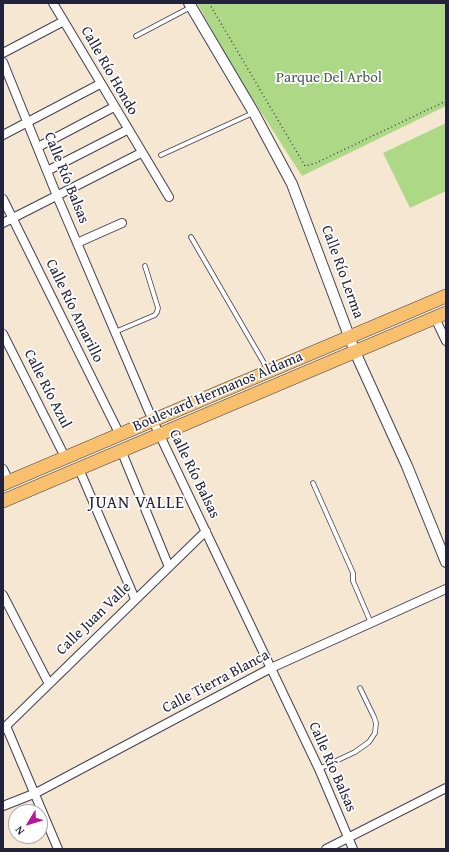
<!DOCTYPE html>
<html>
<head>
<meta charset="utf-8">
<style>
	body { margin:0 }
	#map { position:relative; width:449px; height:852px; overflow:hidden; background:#f6e7d2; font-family:"Gentium Book Plus",serif }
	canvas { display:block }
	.frame { position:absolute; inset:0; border:4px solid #22223b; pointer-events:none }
	.north { position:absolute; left:8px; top:804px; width:40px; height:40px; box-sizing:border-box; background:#fff; border:1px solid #a7a7b1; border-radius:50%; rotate:232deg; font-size:11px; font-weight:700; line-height:16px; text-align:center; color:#22223b }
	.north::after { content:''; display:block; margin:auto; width:14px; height:18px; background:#b5179e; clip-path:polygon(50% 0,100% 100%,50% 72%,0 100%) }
</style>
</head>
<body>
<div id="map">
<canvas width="449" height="852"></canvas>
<div class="frame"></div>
<div class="north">N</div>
</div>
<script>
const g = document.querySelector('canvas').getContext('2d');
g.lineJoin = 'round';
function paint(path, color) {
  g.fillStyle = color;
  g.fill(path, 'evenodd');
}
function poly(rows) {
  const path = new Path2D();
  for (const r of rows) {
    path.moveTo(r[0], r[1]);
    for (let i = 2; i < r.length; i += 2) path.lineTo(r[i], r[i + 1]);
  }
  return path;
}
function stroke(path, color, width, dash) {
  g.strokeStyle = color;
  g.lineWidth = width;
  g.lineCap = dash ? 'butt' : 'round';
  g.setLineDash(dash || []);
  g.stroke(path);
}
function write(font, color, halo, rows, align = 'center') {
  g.font = font + ' "Gentium Book Plus",serif';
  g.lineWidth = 3.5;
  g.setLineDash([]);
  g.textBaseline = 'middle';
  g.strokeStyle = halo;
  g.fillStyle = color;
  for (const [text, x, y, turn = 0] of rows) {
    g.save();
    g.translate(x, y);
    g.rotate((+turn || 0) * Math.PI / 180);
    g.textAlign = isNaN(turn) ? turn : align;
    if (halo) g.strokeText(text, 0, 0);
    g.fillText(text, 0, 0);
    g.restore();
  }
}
paint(poly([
	[197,3,446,3,446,106,302,176,236,73],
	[446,123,446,191,410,208,383,153]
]), '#add986');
const service = poly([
	[136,36,191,7],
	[161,155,253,113],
	[191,237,268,370],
	[115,332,155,315,157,312,158,308,145,266],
	[313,483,353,573,353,581,371,623],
	[319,769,355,752,369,742,375,733,376,723,374,717,360,688]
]);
const minor = poly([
	[53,3,169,197],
	[3,53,64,21],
	[3,62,57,196,153,421,319,769,353,849],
	[3,135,100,84],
	[38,147,114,107],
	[47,171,127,130],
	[3,199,120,435],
	[3,223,141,153],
	[77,243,122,223],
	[435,318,446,341],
	[3,334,65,457],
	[121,450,169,567],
	[3,469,9,481],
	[79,469,135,599],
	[3,595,49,684],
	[6,726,58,849],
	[3,729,206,531],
	[3,806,36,793,271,668,446,589],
	[326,849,446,788]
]);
const tertiary = poly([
	[189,3,254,113,292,184,355,352,407,466,446,562]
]);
const primary = poly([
	[3,484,446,296],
	[3,501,446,313]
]);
stroke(service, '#424052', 5.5);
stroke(minor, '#424052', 10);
stroke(tertiary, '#424052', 12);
stroke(primary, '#424052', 14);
stroke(poly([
	[209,3,305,166,316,163,446,101]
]), '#424052', 1.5, [1, 3]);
stroke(service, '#fff', 4);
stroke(minor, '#fff', 8);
stroke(tertiary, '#fff', 10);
stroke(primary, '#f8bf6c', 13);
write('15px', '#22223b', '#fff', [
	["Calle Río Hondo",109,71,60],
	["Calle Río Balsas",66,178,68],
	["Calle Río Lerma",342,272,70],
	["Calle Río Amarillo",74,311,64],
	["Calle Río Azul",47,389,63],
	["Boulevard Hermanos Aldama",218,392,-23],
	["Calle Río Balsas",194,474,64],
	["Calle Juan Valle",94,619,-44],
	["Calle Tierra Blanca",216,682,-28],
	["Calle Río Balsas",332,767,66]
]);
write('15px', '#4c5952', '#fff', [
	["Parque Del Arbol",329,78]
]);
g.letterSpacing = '1px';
write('17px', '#22223b', '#fff', [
	["JUAN VALLE",137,504]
]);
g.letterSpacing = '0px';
</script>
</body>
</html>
